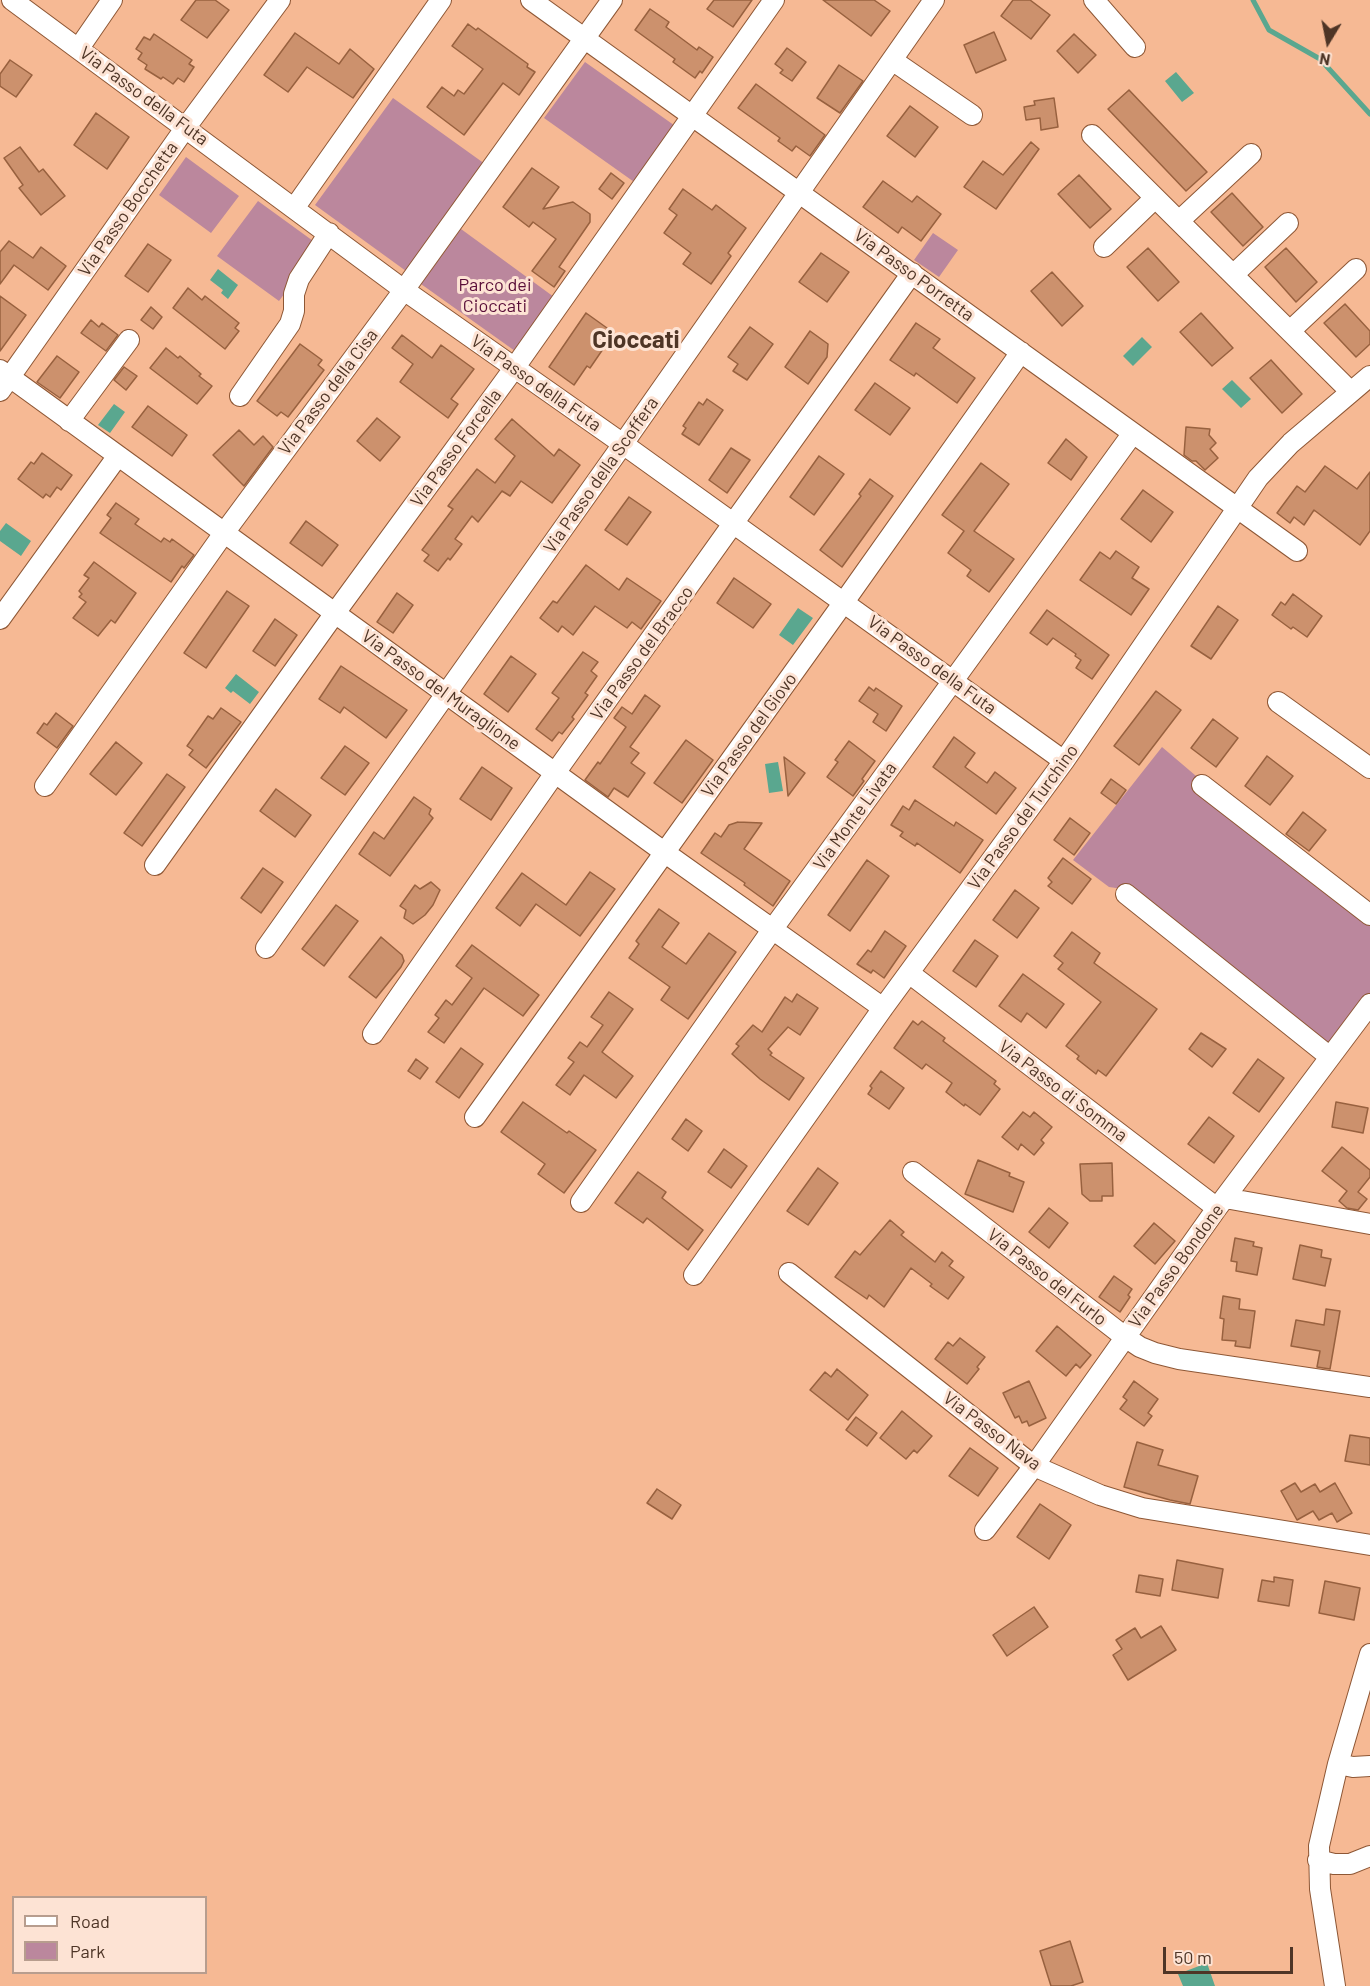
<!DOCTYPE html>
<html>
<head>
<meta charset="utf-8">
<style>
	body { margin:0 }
	#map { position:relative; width:1370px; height:1986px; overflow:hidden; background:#f6b994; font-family:Barlow,sans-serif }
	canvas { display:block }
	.legend { position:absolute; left:12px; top:1896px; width:195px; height:78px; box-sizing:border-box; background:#fde3d4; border:2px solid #b79d8e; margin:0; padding:8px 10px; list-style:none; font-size:18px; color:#4e3526 }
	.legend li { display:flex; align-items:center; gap:12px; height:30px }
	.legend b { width:30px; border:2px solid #b79d8e }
	.north { position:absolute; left:1298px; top:12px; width:60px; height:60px; -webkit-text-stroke:4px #fde3d4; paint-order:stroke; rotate:190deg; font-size:16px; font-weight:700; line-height:24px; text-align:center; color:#4e3526 }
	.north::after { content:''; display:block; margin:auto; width:21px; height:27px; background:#4e3526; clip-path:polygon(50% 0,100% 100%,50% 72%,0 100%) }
	.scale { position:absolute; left:1163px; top:1947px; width:130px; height:27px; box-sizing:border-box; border:3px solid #4e3526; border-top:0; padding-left:8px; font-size:18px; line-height:21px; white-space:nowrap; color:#4e3526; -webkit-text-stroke:4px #fde3d4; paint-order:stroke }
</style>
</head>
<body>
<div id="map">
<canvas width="1370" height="1986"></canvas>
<ul class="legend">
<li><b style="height:8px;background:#fff"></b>Road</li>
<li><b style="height:16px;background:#bb879d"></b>Park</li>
</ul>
<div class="north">N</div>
<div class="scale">50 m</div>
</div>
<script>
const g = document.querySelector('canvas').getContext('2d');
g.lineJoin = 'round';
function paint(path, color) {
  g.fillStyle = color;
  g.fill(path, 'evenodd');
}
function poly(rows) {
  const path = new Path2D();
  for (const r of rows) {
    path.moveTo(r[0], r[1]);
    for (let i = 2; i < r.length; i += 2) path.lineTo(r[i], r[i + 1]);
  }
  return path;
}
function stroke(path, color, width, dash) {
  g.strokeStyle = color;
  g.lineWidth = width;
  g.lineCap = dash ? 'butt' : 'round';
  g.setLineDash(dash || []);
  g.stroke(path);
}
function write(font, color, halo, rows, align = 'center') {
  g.font = font + ' Barlow,sans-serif';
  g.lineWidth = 6;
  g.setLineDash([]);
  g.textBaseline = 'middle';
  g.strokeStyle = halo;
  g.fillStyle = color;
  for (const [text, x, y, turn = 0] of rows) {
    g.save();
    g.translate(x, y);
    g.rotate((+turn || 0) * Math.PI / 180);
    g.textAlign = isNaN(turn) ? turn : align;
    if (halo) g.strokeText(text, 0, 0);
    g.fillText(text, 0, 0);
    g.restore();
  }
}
paint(poly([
	[585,62,678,128,637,184,544,118],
	[393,98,485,164,406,271,315,205],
	[186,157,239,196,211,233,159,195],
	[258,201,320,246,279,301,217,256],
	[461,229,554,297,515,351,421,284],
	[933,233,958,250,939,277,914,260],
	[1162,747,1370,924,1370,998,1334,1048,1123,889,1109,887,1073,860]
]), '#bb879d');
paint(poly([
	[1176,72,1194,93,1182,102,1165,81],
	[218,269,238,285,228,299,221,293,223,290,210,280],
	[1142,337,1152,347,1133,366,1123,356],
	[1232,380,1251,399,1241,408,1222,389],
	[114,404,125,412,110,433,98,425],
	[6,523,31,541,21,556,0,541,0,531],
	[798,608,813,618,793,645,779,635],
	[236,674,259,692,250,704,233,691,231,693,225,688],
	[778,762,783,791,769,793,765,764],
	[1207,1963,1215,1986,1183,1986,1178,1974]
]), '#5aa78f');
stroke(poly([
	[1253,0,1269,30,1320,59,1370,114]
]), '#5aa78f', 5);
const building = poly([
	[196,0,215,0,229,10,207,38,181,20,196,0],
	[714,0,752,0,733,27,707,9,714,0],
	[823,0,874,0,890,11,871,36,823,0],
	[1013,0,1030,0,1050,15,1031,39,1001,16,1013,0],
	[650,9,669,22,666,27,697,50,699,47,713,57,702,73,700,71,695,78,673,62,675,59,635,30,650,9],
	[468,24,476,30,478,28,528,64,527,67,535,72,519,95,503,83,464,135,427,107,442,87,454,96,458,90,464,94,483,69,452,46,468,24],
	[994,32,1006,60,976,73,964,45,994,32],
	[295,33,339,64,350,49,374,69,353,98,307,67,288,92,264,75,295,33],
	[154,34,192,60,189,64,194,67,184,82,178,78,173,84,163,77,161,79,145,69,147,65,138,59,142,53,136,49,144,37,150,40,154,34],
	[1074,34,1096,55,1078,73,1057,51,1074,34],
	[787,48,806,62,792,81,780,73,783,70,775,64,787,48],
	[10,60,32,75,16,97,0,86,0,74,10,60],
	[839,65,863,81,840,113,817,98,839,65],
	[756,84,825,135,810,156,796,146,792,151,778,141,780,138,738,108,756,84],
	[1129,90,1207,172,1186,191,1108,109,1129,90],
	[1054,98,1058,127,1041,130,1040,118,1026,120,1024,107,1035,105,1034,101,1054,98],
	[910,106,938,127,915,157,887,136,910,106],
	[96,113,129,137,107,169,74,145,96,113],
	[1031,142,1039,149,996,209,964,187,983,161,1003,175,1031,142],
	[20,147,39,172,43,169,65,196,41,215,19,188,23,185,4,158,20,147],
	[532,168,559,187,543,209,573,202,590,214,590,222,559,267,565,271,554,287,532,271,556,239,533,222,529,227,503,207,532,168],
	[611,173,624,183,612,199,599,189,611,173],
	[1079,175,1111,209,1090,228,1058,194,1079,175],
	[883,181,912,202,917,196,941,214,921,241,902,227,898,233,863,207,883,181],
	[683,189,712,210,716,205,746,228,728,253,731,256,711,284,683,264,691,253,664,233,677,215,669,209,683,189],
	[1232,193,1263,227,1243,246,1211,212,1232,193],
	[9,241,33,258,41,247,66,266,48,290,14,265,0,284,0,252,9,241],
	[148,244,171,260,148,292,125,276,148,244],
	[1148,248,1179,282,1158,301,1127,267,1148,248],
	[1286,248,1317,282,1296,302,1265,267,1286,248],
	[821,253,849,272,827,302,799,282,821,253],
	[1052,272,1083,306,1062,326,1031,291,1052,272],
	[188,288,202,300,205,296,239,323,235,328,239,331,225,349,173,308,188,288],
	[0,296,26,315,0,351,0,296],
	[1345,304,1370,331,1370,344,1356,357,1324,323,1345,304],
	[151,307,162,317,153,329,141,320,151,307],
	[586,313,614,333,590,368,587,366,574,385,549,367,586,313],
	[1201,313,1233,348,1212,366,1180,332,1201,313],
	[91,320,99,327,102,323,118,335,106,351,81,333,91,320],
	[916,323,940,339,933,348,975,378,957,403,916,373,914,376,890,360,916,323],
	[750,327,773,344,747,380,733,371,738,364,728,357,750,327],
	[810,331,828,344,827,357,808,384,785,367,810,331],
	[402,335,432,358,441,345,474,369,451,399,458,404,448,418,400,382,413,364,392,348,402,335],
	[300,344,322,360,318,365,324,370,288,417,281,412,277,416,257,401,300,344],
	[166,348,178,358,180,356,201,374,199,376,212,386,197,404,150,368,166,348],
	[57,356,79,372,60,398,37,382,57,356],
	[1271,360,1302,394,1282,413,1250,378,1271,360],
	[124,367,137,376,126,390,114,380,124,367],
	[875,383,910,408,890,435,855,410,875,383],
	[707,399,723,410,699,445,682,434,686,428,683,426,699,402,703,405,707,399],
	[148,406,187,435,172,456,132,427,148,406],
	[377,418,400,437,380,461,357,441,377,418],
	[512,419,554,456,559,449,580,465,552,503,521,481,510,496,502,491,478,522,472,516,455,539,462,544,450,560,448,558,438,571,424,561,429,555,422,550,453,509,448,506,477,469,495,483,515,456,495,439,512,419],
	[1186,427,1210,429,1209,435,1216,443,1210,449,1218,458,1205,470,1196,461,1192,461,1184,455,1186,427],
	[239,430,254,445,263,436,273,447,244,486,213,455,239,430],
	[1066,439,1087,457,1071,480,1048,463,1066,439],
	[731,448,750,460,727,493,709,480,731,448],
	[42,453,72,475,61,490,57,487,50,497,46,494,43,498,18,479,31,462,34,464,42,453],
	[819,456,844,474,814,515,790,497,819,456],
	[981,463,1009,484,974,531,1014,559,989,592,967,576,971,570,948,553,964,531,942,515,981,463],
	[1325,466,1357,489,1370,472,1370,531,1360,545,1314,510,1304,525,1294,517,1290,523,1277,513,1297,486,1305,492,1325,466],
	[870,479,893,496,842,567,820,550,861,496,859,494,870,479],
	[1143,490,1173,512,1151,542,1121,519,1143,490],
	[629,497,651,512,627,545,605,530,629,497],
	[116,503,139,519,135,524,161,542,164,538,170,542,172,539,194,555,184,568,182,566,171,582,100,533,111,518,107,515,116,503],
	[306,521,338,545,322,566,290,543,306,521],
	[1116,551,1139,567,1132,578,1149,589,1131,615,1080,580,1100,552,1110,559,1116,551],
	[94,562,136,593,115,623,111,620,98,636,73,618,86,602,79,597,82,594,79,591,89,578,84,575,94,562],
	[586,565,619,590,627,578,661,601,641,629,632,622,627,628,595,606,573,635,562,626,558,632,540,618,553,601,557,603,586,565],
	[734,578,771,604,753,628,717,603,734,578],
	[227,591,249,606,206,668,184,653,227,591],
	[397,593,413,605,393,633,377,622,397,593],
	[1293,594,1322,616,1307,637,1293,627,1291,629,1272,615,1281,602,1285,605,1293,594],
	[1218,606,1238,620,1211,659,1191,646,1218,606],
	[1047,610,1109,655,1092,679,1076,668,1081,660,1075,656,1076,654,1053,638,1047,645,1030,633,1047,610],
	[275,619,297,635,275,666,253,651,275,619],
	[583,652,598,662,591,671,597,676,585,693,588,695,572,717,574,719,562,734,559,732,552,741,536,729,559,698,552,693,583,652],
	[511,656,536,674,508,712,484,694,511,656],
	[341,666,407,710,386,738,344,707,340,713,319,699,341,666],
	[869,687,874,691,876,688,902,706,886,731,873,722,878,714,859,701,869,687],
	[1156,691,1181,710,1139,765,1114,746,1156,691],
	[645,695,660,706,630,747,639,753,631,763,645,773,628,797,614,788,608,797,585,780,598,762,600,764,626,727,614,718,622,707,632,714,645,695],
	[221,708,241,722,206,768,189,755,193,750,187,746,208,716,213,719,221,708],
	[56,713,73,726,57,748,37,733,44,723,47,725,56,713],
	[1213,719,1238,738,1216,767,1191,748,1213,719],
	[954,737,975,753,965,767,987,783,995,772,1016,788,996,814,933,767,954,737],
	[686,740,713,760,682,803,654,783,686,740],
	[849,741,875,761,862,779,864,781,853,796,827,777,838,762,835,760,849,741],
	[116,742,142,763,116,795,90,774,116,742],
	[345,746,369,763,345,795,321,778,345,746],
	[1267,756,1293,776,1270,805,1245,786,1267,756],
	[784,757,805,773,788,796,784,757],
	[482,767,512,788,491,820,460,799,482,767],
	[167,774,185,787,142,846,124,833,167,774],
	[1111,779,1126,790,1116,804,1101,793,1111,779],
	[276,789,311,815,295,837,260,811,276,789],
	[414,797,431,809,429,814,433,818,390,876,359,854,374,832,384,839,414,797],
	[915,800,954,826,956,822,983,840,960,873,917,843,915,846,900,836,903,832,891,825,903,806,909,810,915,800],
	[1303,812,1326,830,1309,851,1286,834,1303,812],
	[1070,818,1090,833,1074,855,1054,840,1070,818],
	[738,822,762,823,744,849,790,881,773,906,744,885,745,883,701,853,715,833,721,837,729,825,738,822],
	[1063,858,1091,879,1072,904,1048,886,1052,882,1048,878,1063,858],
	[867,860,889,876,850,931,828,915,867,860],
	[263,868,283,882,261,913,241,898,263,868],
	[590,872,615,889,580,936,536,904,520,926,496,908,522,873,566,905,590,872],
	[431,882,440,890,433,905,425,915,413,924,404,918,406,910,400,906,415,885,420,889,431,882],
	[1015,890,1039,908,1017,938,993,920,1015,890],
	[336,905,358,921,324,966,302,949,336,905],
	[659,909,679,923,662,947,686,964,709,933,736,952,688,1019,661,1000,670,987,629,958,639,944,636,941,659,909],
	[885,931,906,946,884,978,873,970,871,973,857,964,868,950,871,952,885,931],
	[1072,932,1100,953,1094,963,1157,1009,1106,1076,1098,1070,1096,1074,1077,1059,1079,1056,1066,1046,1101,1002,1058,969,1063,963,1054,956,1072,932],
	[381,937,402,955,404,961,401,967,376,998,349,977,381,937],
	[975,940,998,956,976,987,953,971,975,940],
	[472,945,539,995,523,1016,484,988,444,1043,428,1032,439,1018,435,1015,446,1000,452,1005,472,978,456,966,472,945],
	[1023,974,1064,1004,1046,1028,1027,1013,1021,1022,999,1006,1023,974],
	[609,992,633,1009,602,1052,633,1076,616,1098,584,1075,570,1095,556,1085,574,1062,568,1058,580,1042,587,1047,603,1025,591,1017,609,992],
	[797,994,818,1008,800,1035,788,1027,768,1049,772,1053,770,1055,804,1078,789,1100,760,1079,732,1054,739,1046,736,1044,753,1025,762,1032,785,997,792,1002,797,994],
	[913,1021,918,1025,922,1021,945,1038,943,1041,996,1081,994,1084,1000,1089,980,1115,965,1104,964,1106,946,1092,952,1083,926,1064,922,1069,894,1048,913,1021],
	[1201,1033,1226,1049,1212,1067,1189,1049,1201,1033],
	[461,1048,483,1064,459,1098,436,1082,461,1048],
	[416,1059,428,1068,420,1079,408,1071,416,1059],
	[1258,1059,1284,1078,1259,1112,1233,1093,1258,1059],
	[881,1071,904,1088,889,1109,868,1094,872,1088,870,1086,881,1071],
	[523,1102,567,1133,569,1131,596,1150,564,1193,538,1174,545,1164,501,1132,523,1102],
	[1336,1102,1368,1108,1363,1133,1332,1127,1336,1102],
	[1023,1112,1030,1117,1034,1112,1052,1127,1041,1140,1044,1143,1034,1155,1021,1144,1018,1150,1002,1137,1023,1112],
	[1209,1117,1234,1136,1214,1163,1188,1144,1209,1117],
	[686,1119,702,1131,688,1151,672,1139,686,1119],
	[1342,1147,1370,1170,1370,1177,1358,1192,1367,1199,1358,1210,1347,1208,1339,1201,1347,1191,1322,1171,1342,1147],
	[724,1149,747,1166,731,1188,708,1172,724,1149],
	[978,1160,1010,1173,1009,1176,1024,1182,1013,1212,965,1194,978,1160],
	[1112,1163,1113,1196,1102,1196,1102,1201,1090,1201,1082,1194,1080,1164,1112,1163],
	[818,1168,838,1183,808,1225,787,1211,818,1168],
	[638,1172,666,1192,662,1198,703,1230,688,1250,647,1218,643,1223,615,1203,638,1172],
	[1049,1208,1068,1223,1049,1248,1029,1232,1049,1208],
	[890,1220,904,1232,901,1235,935,1262,942,1252,953,1261,949,1266,964,1277,948,1299,930,1286,932,1284,911,1268,884,1307,869,1295,867,1299,835,1277,855,1251,860,1255,890,1220],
	[1154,1223,1175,1241,1155,1264,1134,1246,1154,1223],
	[1235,1238,1254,1242,1253,1246,1262,1248,1257,1275,1236,1271,1237,1262,1231,1261,1235,1238],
	[1300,1245,1322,1250,1321,1257,1331,1259,1325,1286,1293,1279,1300,1245],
	[1114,1276,1132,1289,1128,1295,1130,1297,1120,1312,1099,1297,1114,1276],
	[1223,1296,1240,1299,1239,1309,1255,1311,1250,1348,1235,1346,1236,1341,1222,1340,1224,1319,1220,1318,1223,1296],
	[1326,1309,1340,1311,1330,1369,1317,1367,1320,1351,1291,1346,1296,1320,1324,1325,1326,1309],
	[1057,1326,1091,1355,1080,1368,1076,1364,1066,1376,1036,1351,1057,1326],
	[960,1338,985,1357,977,1367,979,1369,967,1384,935,1359,948,1342,953,1346,960,1338],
	[837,1369,868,1395,848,1420,810,1390,825,1372,831,1377,837,1369],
	[1029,1381,1046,1418,1029,1426,1027,1421,1022,1423,1019,1416,1015,1418,1003,1393,1029,1381],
	[1134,1381,1158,1399,1148,1413,1152,1416,1144,1426,1120,1409,1127,1400,1123,1397,1134,1381],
	[902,1411,932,1436,917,1453,914,1450,906,1459,880,1438,902,1411],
	[856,1417,877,1433,867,1446,846,1430,856,1417],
	[1350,1435,1370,1438,1370,1465,1345,1461,1350,1435],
	[1137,1442,1163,1450,1158,1465,1198,1476,1190,1504,1170,1500,1124,1487,1137,1442],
	[970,1448,998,1468,978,1496,949,1476,970,1448],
	[1295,1483,1301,1492,1315,1484,1320,1492,1335,1483,1352,1513,1337,1522,1332,1513,1319,1520,1313,1511,1297,1520,1281,1491,1295,1483],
	[657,1489,681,1505,672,1519,647,1503,657,1489],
	[1040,1504,1071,1525,1049,1559,1017,1537,1040,1504],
	[1177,1560,1223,1569,1218,1598,1172,1590,1177,1560],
	[1139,1575,1163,1579,1160,1596,1136,1592,1139,1575],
	[1274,1577,1293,1580,1289,1606,1258,1601,1262,1580,1274,1582,1274,1577],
	[1325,1581,1360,1588,1354,1620,1319,1613,1325,1581],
	[1034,1607,1048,1627,1007,1656,993,1635,1034,1607],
	[1161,1626,1176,1650,1128,1680,1113,1655,1122,1649,1116,1640,1135,1628,1141,1638,1161,1626],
	[1070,1941,1083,1982,1071,1986,1051,1986,1040,1951,1070,1941]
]);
paint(building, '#cc916d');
stroke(building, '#98613f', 1.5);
const street = poly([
	[12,0,404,290,623,444,1064,761],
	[531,0,1297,551],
	[1094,0,1135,47],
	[79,48,112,0],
	[892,60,972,115],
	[1092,135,1351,392],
	[295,207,441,0],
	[1179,221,1251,154],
	[1104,247,1155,198],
	[1233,275,1288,223],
	[1290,331,1356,269],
	[0,370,664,852,883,1008],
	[0,391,186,127,280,0],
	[240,396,290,324,294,311,294,294,299,279,329,233],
	[69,421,129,340],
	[0,619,117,457],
	[1278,702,1370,768],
	[1202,785,1370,915],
	[45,786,224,533,404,290,612,0],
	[155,865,335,613,515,367,774,0],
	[1126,894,1330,1057],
	[266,948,623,444,934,0],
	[909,973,1217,1208],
	[373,1034,555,773,912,273],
	[475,1117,844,602,1021,352],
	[913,1172,1125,1337,1140,1347,1155,1353,1179,1359,1370,1387],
	[1225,1198,1370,1224],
	[581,1202,772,930,1133,433],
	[789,1273,1034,1466,1100,1495,1142,1508,1370,1545],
	[694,1275,883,1008,1064,761,1258,478,1291,443,1370,376],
	[985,1530,1034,1466,1217,1208,1370,1004],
	[1338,1764,1353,1767,1370,1766],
	[1318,1860,1334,1864,1350,1864,1370,1856],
	[1335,1986,1320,1889,1319,1846,1338,1764,1370,1654]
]);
stroke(street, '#8e5735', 22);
stroke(street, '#fff', 20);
write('18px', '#4e3526', '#fde3d4', [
	["Via Passo della Futa",144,96,36],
	["Via Passo Bocchetta",128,209,-55],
	["Via Passo Porretta",914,275,36],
	["Via Passo della Futa",536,383,35],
	["Via Passo della Cisa",328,392,-53],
	["Via Passo Forcella",456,448,-54],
	["Via Passo della Scoffera",601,475,-55],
	["Via Passo del Bracco",642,653,-54],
	["Via Passo della Futa",932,665,36],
	["Via Passo del Muraglione",441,690,36],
	["Via Passo del Giovo",749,735,-54],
	["Via Monte Livata",855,816,-54],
	["Via Passo del Turchino",1023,817,-54],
	["Via Passo di Somma",1063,1091,37],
	["Via Passo Bondone",1176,1266,-54],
	["Via Passo del Furlo",1047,1277,38],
	["Via Passo Nava",992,1431,37]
]);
write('18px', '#590d38', '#fde3d4', [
	["Parco dei",495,285],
	["Cioccati",495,306]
]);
write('bold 24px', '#4e3526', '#fde3d4', [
	["Cioccati",636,340]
]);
</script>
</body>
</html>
